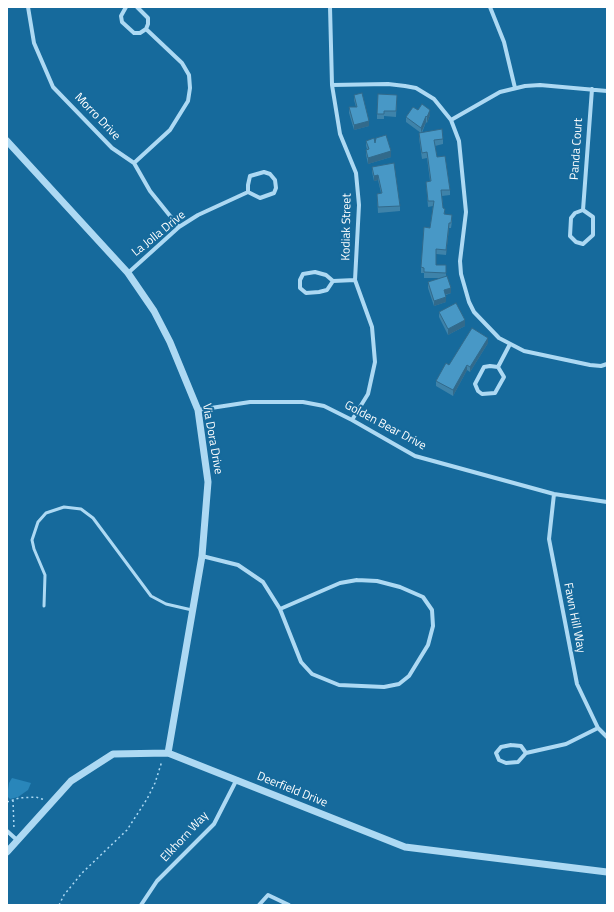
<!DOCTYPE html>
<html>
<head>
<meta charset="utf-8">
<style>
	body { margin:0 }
	#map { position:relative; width:614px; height:912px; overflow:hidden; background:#166a9c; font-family:"Titillium Web",sans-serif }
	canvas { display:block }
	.frame { position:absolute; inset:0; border:8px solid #fff; pointer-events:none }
</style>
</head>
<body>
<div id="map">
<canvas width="614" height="912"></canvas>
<div class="frame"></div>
</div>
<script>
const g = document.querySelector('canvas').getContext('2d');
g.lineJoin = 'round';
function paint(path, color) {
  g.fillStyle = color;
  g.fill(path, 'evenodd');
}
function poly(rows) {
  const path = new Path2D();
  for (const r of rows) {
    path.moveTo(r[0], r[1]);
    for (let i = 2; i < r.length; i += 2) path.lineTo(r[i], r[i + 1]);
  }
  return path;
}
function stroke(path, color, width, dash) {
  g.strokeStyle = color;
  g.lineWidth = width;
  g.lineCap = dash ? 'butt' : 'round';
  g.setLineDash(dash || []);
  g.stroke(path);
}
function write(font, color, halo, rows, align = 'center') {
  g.font = font + ' "Titillium Web",sans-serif';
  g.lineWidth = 4;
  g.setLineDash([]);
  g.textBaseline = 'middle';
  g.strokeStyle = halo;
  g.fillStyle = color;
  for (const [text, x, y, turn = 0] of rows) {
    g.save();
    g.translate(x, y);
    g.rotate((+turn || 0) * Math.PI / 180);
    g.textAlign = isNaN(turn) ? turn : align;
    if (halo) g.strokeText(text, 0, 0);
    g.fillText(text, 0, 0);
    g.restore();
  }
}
paint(poly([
	[12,778,31,783,28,790,18,797,10,799,7,796,9,783]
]), '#2986ba');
stroke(poly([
	[7,779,7,778],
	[13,800,14,830],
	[7,802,19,798,36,797,45,800],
	[59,905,64,895,82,873,127,830,147,799,155,783,162,761]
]), '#add9f3', 1.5, [2, 3]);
stroke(poly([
	[44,606,45,575,34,549,32,540,38,522,46,513,64,507,81,509,93,518,151,596,166,604,192,610]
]), '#add9f3', 3);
stroke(poly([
	[28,7,34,43,53,87,112,148,134,163,150,191,179,227],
	[126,7,121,16,122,22,134,33,140,33,146,29,148,24,148,18,137,7],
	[330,7,332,85,340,134,356,173,359,205,355,280,372,327,375,362,368,394,352,420],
	[490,7,504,42,515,88],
	[332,85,388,84,405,86,416,88,434,99,451,120,459,141,466,212,460,261,461,274,469,302,474,312,499,338,524,351,590,365,601,366,607,364],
	[451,120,500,92,525,86,540,85,607,91],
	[134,163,170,130,188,101,190,88,189,75,182,63,146,29],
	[264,172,270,174,275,180,276,188,274,193,260,198,248,192,248,185,250,176,264,172],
	[583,210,592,89],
	[583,210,593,217,593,235,583,244,576,242,570,236,571,218,575,213,583,210],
	[315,272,326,275,333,281,327,290,319,292,306,293,300,288,300,280,303,274,315,272],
	[128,273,179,227,198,215,248,192],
	[333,281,355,280],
	[490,366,498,367,504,377,495,393,482,394,478,391,475,384,484,367,490,366],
	[498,367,510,344],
	[198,410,250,402,303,402,324,406,352,420,415,456,554,494,607,502],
	[554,494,549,539,577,684,598,728,607,737],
	[202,556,238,565,263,582,280,609],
	[357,580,377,581,400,587,423,597,432,610,433,626,428,645,409,676,399,684,384,687,339,685,312,674,301,662,280,609,340,583,357,580],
	[511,745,521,746,526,753,518,762,506,763,499,760,496,753,501,747,511,745],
	[526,753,566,744,598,728],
	[7,831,17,840],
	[141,905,157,881,214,824,237,779],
	[259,905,268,895,289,905]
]), '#add9f3', 4);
stroke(poly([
	[7,141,128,273,154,311,170,342,198,410,208,482,202,556,168,753],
	[7,852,71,781,113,754,168,753,405,847,607,872]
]), '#add9f3', 7);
paint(poly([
	[354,95,369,126,354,130,349,113,349,107,356,107,354,100],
	[397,95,396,117,384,116,384,119,377,119,377,114],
	[418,110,430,115,427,123,426,122,422,133,443,139,443,144,435,146,437,157,450,190,450,195,442,196,443,208,445,214,452,221,451,228,449,228,446,255,436,254,436,265,446,265,446,276,451,293,446,295,446,302,434,306,428,288,428,282,441,278,424,278,424,273,421,273,421,267,430,228,433,206,428,207,426,182,430,181,427,158,422,159,419,138,419,133,421,133,406,122,406,117],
	[366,141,375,143,391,157,368,164,366,155,366,150,367,149,366,146],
	[372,167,400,206,400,211,378,213,377,194,381,193,378,180,374,181,372,172],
	[439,312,465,326,448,335,439,317],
	[488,343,470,372,467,370,453,396,436,386,436,381,449,365]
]), '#3e83aa');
paint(poly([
	[430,110,430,115,427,123,427,117],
	[426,116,426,122,421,133,421,128],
	[369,121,369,126,354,130,354,125],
	[391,151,391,157,368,164,368,158],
	[378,175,378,180,374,181,374,176],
	[449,223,449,228,446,255,446,250],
	[451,288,451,293,444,295,444,290],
	[446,297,446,302,434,306,434,301],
	[465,320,465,326,448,335,448,329],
	[488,338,488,343,470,372,470,367],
	[467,365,467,370,453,396,453,390]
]), '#326a8b');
const building = poly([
	[362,93,369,121,354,125,349,107,357,107,354,95,362,93],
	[378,94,397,95,396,111,384,111,384,114,377,114,378,94],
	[422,104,430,110,427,117,426,116,421,128,406,117,413,107,418,110,422,104],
	[442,129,443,139,434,140,437,157,445,156,450,190,441,190,443,208,445,209,444,214,452,215,451,223,449,223,446,250,436,249,436,265,446,265,446,273,424,272,424,268,421,267,424,227,430,228,434,201,428,201,426,182,431,181,427,152,422,153,419,133,442,129],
	[386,135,391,151,368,158,366,150,369,149,366,141,374,138,375,143,376,138,386,135],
	[394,163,400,206,378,207,377,194,382,193,378,175,374,176,372,167,394,163],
	[447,276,451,288,444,290,446,297,434,301,428,282,447,276],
	[456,303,465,320,448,329,439,312,456,303],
	[472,328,488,338,470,367,467,365,453,390,436,381,446,363,449,365,472,328]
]);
paint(building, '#4898c6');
stroke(building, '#326a8b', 1);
write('12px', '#fff', '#166a9c', [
	["Morro Drive",97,117,46],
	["Panda Court",577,149,-86],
	["Kodiak Street",347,227,-89],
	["La Jolla Drive",159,234,-39],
	["Golden Bear Drive",385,426,28],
	["Via Dora Drive",212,439,80],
	["Fawn Hill Way",574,618,79],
	["Deerfield Drive",292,790,22],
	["Elkhorn Way",185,837,-47]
]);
</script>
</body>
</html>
